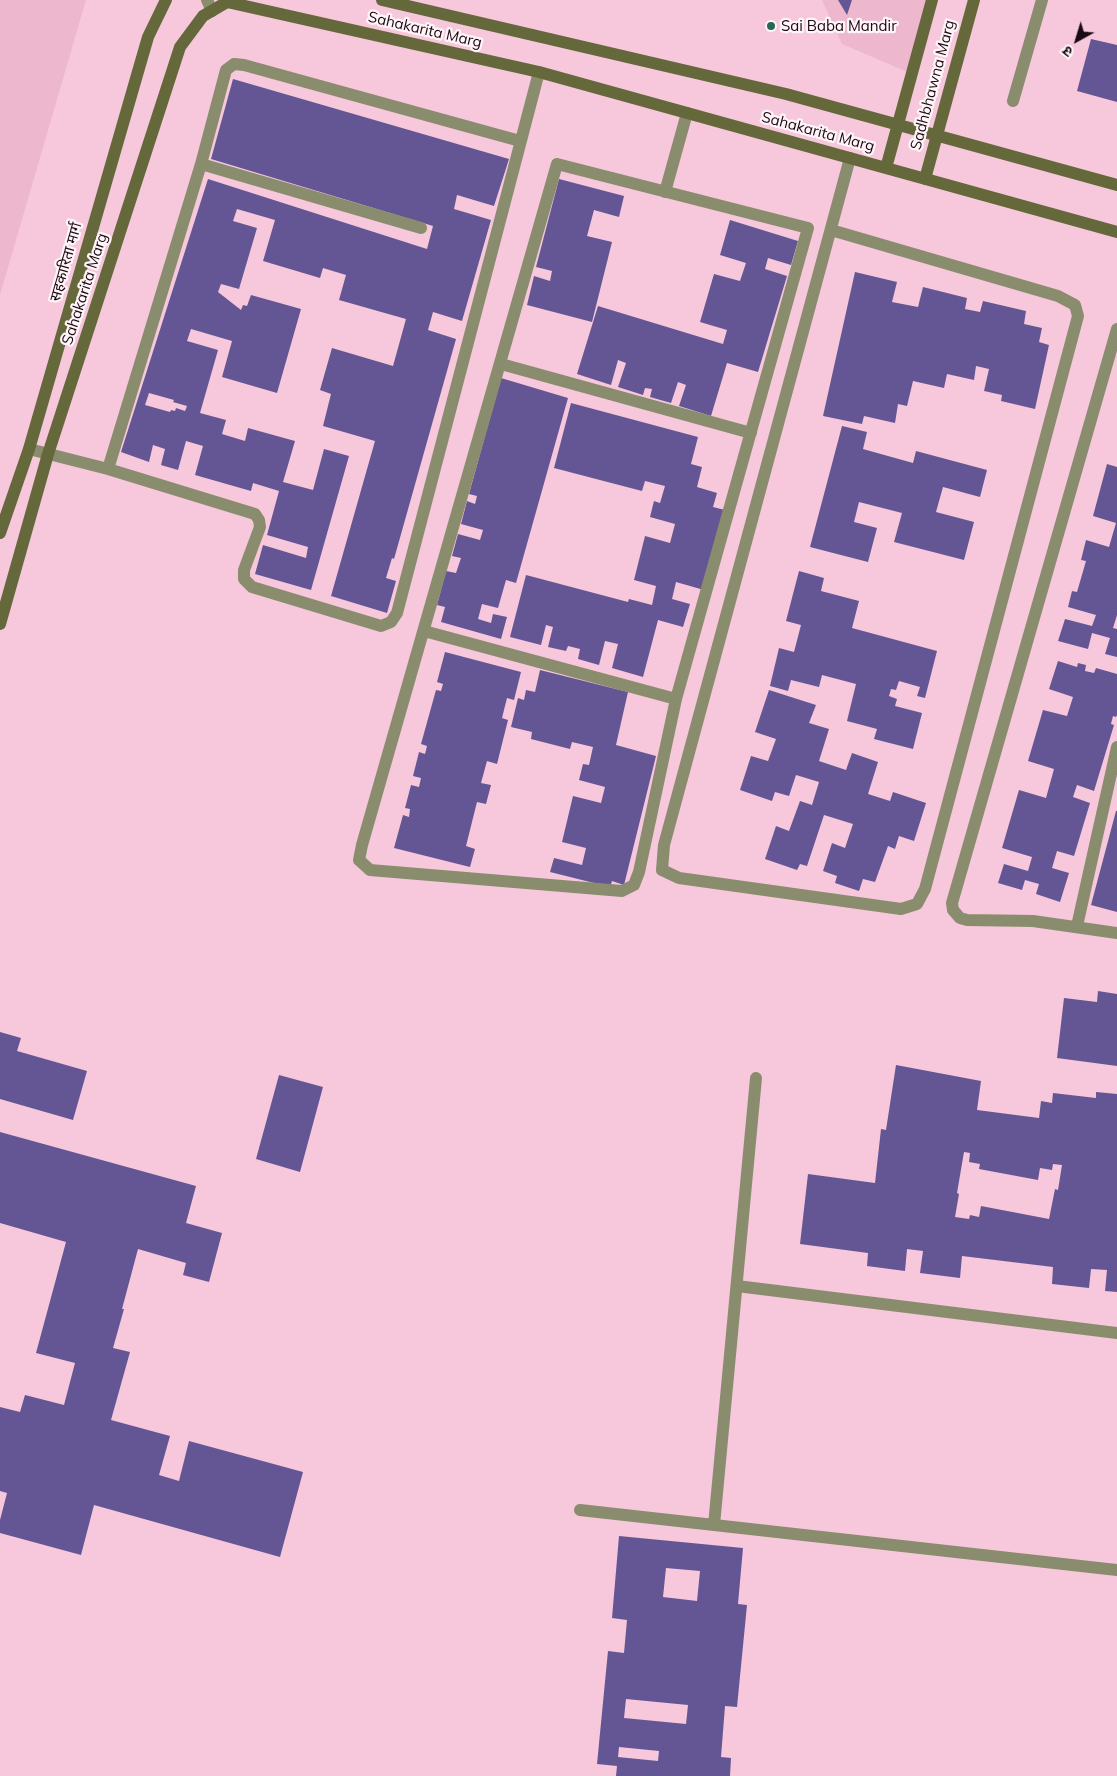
<!DOCTYPE html>
<html>
<head>
<meta charset="utf-8">
<style>
	body { margin:0 }
	#map { position:relative; width:1117px; height:1776px; overflow:hidden; background:#f7c8db; font-family:Mulish,"Noto Sans Devanagari",sans-serif }
	canvas { display:block }
	.north { position:absolute; left:1052px; top:15px; width:50px; height:50px; -webkit-text-stroke:4px #fff5f9; paint-order:stroke; rotate:219deg; font-size:14px; font-weight:700; line-height:20px; text-align:center; color:#1a0a11 }
	.north::after { content:''; display:block; margin:auto; width:18px; height:22px; background:#1a0a11; clip-path:polygon(50% 0,100% 100%,50% 72%,0 100%) }
</style>
</head>
<body>
<div id="map">
<canvas width="1117" height="1776"></canvas>
<div class="north">उ</div>
</div>
<script>
const g = document.querySelector('canvas').getContext('2d');
g.lineJoin = 'round';
function paint(path, color) {
  g.fillStyle = color;
  g.fill(path, 'evenodd');
}
function poly(rows) {
  const path = new Path2D();
  for (const r of rows) {
    path.moveTo(r[0], r[1]);
    for (let i = 2; i < r.length; i += 2) path.lineTo(r[i], r[i + 1]);
  }
  return path;
}
function stroke(path, color, width, dash) {
  g.strokeStyle = color;
  g.lineWidth = width;
  g.lineCap = dash ? 'butt' : 'round';
  g.setLineDash(dash || []);
  g.stroke(path);
}
function write(font, color, halo, rows, align = 'center') {
  g.font = font + ' Mulish,"Noto Sans Devanagari",sans-serif';
  g.lineWidth = 4.5;
  g.setLineDash([]);
  g.textBaseline = 'middle';
  g.strokeStyle = halo;
  g.fillStyle = color;
  for (const [text, x, y, turn = 0] of rows) {
    g.save();
    g.translate(x, y);
    g.rotate((+turn || 0) * Math.PI / 180);
    g.textAlign = isNaN(turn) ? turn : align;
    if (halo) g.strokeText(text, 0, 0);
    g.fillText(text, 0, 0);
    g.restore();
  }
}
paint(poly([
	[0,0,86,0,0,295],
	[822,0,932,0,912,74,842,44]
]), '#edb8cd');
paint(poly([
	[838,0,852,0,847,15],
	[1091,39,1117,45,1117,102,1077,91],
	[233,79,509,159,494,206,457,195,454,209,491,220,462,321,433,312,428,330,456,339,394,559,392,558,386,578,396,581,387,613,331,596,375,441,323,426,331,394,320,390,332,348,393,366,406,319,339,300,346,275,323,268,320,278,263,261,275,220,237,209,233,221,257,228,239,289,221,284,218,292,241,310,243,305,247,306,251,295,301,309,277,393,222,377,232,341,191,329,187,341,218,350,200,413,226,420,222,434,245,441,248,428,295,441,283,482,313,490,324,449,349,456,311,590,255,574,263,545,306,558,308,547,267,535,279,491,253,483,251,491,195,475,203,446,186,441,178,470,161,465,165,449,153,445,149,462,121,452,208,179,427,249,433,226,211,159],
	[149,393,174,400,173,402,187,406,185,411,176,408,175,411,171,410,170,412,145,405],
	[559,179,624,196,619,217,594,210,587,236,612,242,592,322,527,305,534,276,550,281,552,271,536,267],
	[730,220,798,241,791,265,768,258,765,269,787,276,758,372,727,363,711,416,679,406,686,385,678,382,671,403,650,397,652,389,645,388,643,395,618,387,626,363,618,360,611,385,577,374,598,306,723,344,727,330,700,322,714,274,740,281,746,263,720,255],
	[855,272,897,282,892,302,918,307,923,287,967,298,965,309,980,312,983,301,1026,311,1024,324,1042,328,1039,342,1049,345,1035,409,1001,401,1002,395,984,391,989,369,976,366,974,380,947,374,944,388,913,381,907,406,898,404,895,423,864,416,862,424,823,416],
	[501,378,568,398,516,583,506,580,498,608,482,604,478,619,491,623,493,614,507,617,501,639,441,622,445,607,437,605,446,571,456,573,461,558,452,556,458,534,480,540,483,530,461,524,467,501,475,504,477,496,469,494],
	[571,403,698,437,691,464,702,467,697,487,717,493,713,507,725,510,704,590,676,582,672,599,690,604,683,627,658,620,643,677,612,668,618,644,605,641,599,665,578,659,580,649,568,646,566,651,548,647,553,627,546,625,541,645,510,637,526,575,628,602,629,599,652,605,656,586,634,580,645,536,670,543,675,524,650,517,654,501,660,503,665,486,645,481,642,491,554,468],
	[842,426,867,432,863,449,913,463,916,451,987,470,980,497,943,487,936,512,974,522,964,560,894,542,902,513,859,502,854,522,877,528,868,562,810,547],
	[1107,464,1117,467,1117,615,1113,628,1117,629,1117,657,1105,654,1110,638,1092,633,1088,649,1058,641,1065,619,1092,626,1096,615,1068,607,1072,591,1077,592,1086,561,1081,560,1086,540,1109,547,1116,523,1093,516],
	[799,571,824,578,821,591,859,601,852,628,937,651,925,698,917,696,920,687,899,681,896,690,891,689,889,696,897,699,895,706,922,713,913,749,874,739,877,729,847,721,856,684,822,675,819,687,791,680,788,691,770,686,779,648,794,652,801,625,786,621],
	[445,652,521,672,514,700,507,698,502,718,508,720,497,764,487,761,481,783,491,785,486,804,477,802,466,846,475,849,470,867,394,848,403,815,409,817,410,809,405,808,411,785,419,787,421,778,413,776,419,752,425,754,427,746,421,744,436,690,441,691,443,684,437,682],
	[1058,661,1077,667,1078,663,1086,665,1085,671,1094,673,1096,668,1117,674,1117,715,1116,717,1113,716,1111,724,1114,725,1094,791,1077,785,1073,797,1090,803,1074,856,1057,851,1052,868,1069,873,1060,902,1036,894,1039,884,1025,880,1022,890,998,883,1004,864,1028,871,1032,857,1002,848,1019,790,1046,798,1054,769,1028,761,1043,710,1067,716,1073,697,1049,689],
	[540,670,628,692,616,745,656,756,624,885,612,881,610,887,550,872,554,858,582,865,586,848,562,842,573,796,601,803,605,787,579,780,583,764,589,765,593,747,572,742,570,749,531,739,532,732,511,727,518,698,524,700,526,690,535,692],
	[769,690,816,705,809,723,829,729,819,761,846,770,852,753,878,762,868,794,890,801,893,792,926,803,914,841,899,836,895,849,888,846,875,882,863,879,859,891,835,883,837,876,823,871,832,843,845,848,853,824,824,815,807,866,800,864,797,870,765,859,776,826,789,831,800,801,812,805,819,782,796,775,789,796,775,792,772,801,740,790,751,756,768,761,776,739,755,732],
	[1116,811,1117,811,1117,912,1091,905],
	[1098,991,1117,994,1117,1066,1057,1058,1064,998,1097,1002],
	[0,1032,21,1038,17,1051,87,1071,73,1120,0,1099],
	[896,1065,981,1081,977,1110,1039,1118,1041,1101,1052,1103,1053,1093,1096,1098,1096,1092,1117,1094,1117,1292,1105,1291,1107,1270,1091,1269,1089,1288,1052,1284,1053,1267,962,1256,960,1278,920,1273,923,1251,907,1249,905,1271,867,1266,868,1253,800,1244,808,1174,875,1183,881,1129,886,1130],
	[964,1152,970,1153,969,1162,980,1164,979,1169,1038,1180,1040,1168,1052,1170,1053,1164,1062,1165,1058,1190,1055,1189,1049,1219,981,1206,979,1217,970,1215,969,1219,955,1217,959,1194,957,1193],
	[279,1075,323,1087,300,1172,256,1159],
	[0,1132,196,1186,186,1223,222,1233,209,1282,183,1275,186,1263,138,1249,122,1309,124,1309,113,1348,130,1352,111,1420,170,1436,159,1475,179,1481,189,1441,303,1472,280,1557,94,1505,81,1555,0,1533,0,1520,7,1493,0,1491,0,1407,20,1412,25,1395,64,1405,75,1363,36,1353,66,1242,0,1223],
	[619,1536,743,1548,738,1604,747,1605,737,1707,725,1706,721,1757,731,1758,730,1776,616,1776,617,1766,597,1764,608,1651,624,1653,627,1620,612,1618],
	[666,1568,700,1571,697,1601,663,1597],
	[626,1699,688,1705,686,1724,624,1718],
	[619,1747,659,1751,658,1761,618,1757]
]), '#645694');
stroke(poly([
	[1013,101,1042,0],
	[737,1286,1117,1333],
	[580,1510,1117,1570],
	[714,1525,756,1078]
]), '#898d6e', 12);
stroke(poly([
	[207,0,212,11],
	[520,141,244,65,234,64,226,70,201,164,108,469,255,514,259,520,260,527,244,570,244,579,252,587,381,626,391,622,397,613,539,72],
	[201,164,421,228],
	[557,164,808,228,676,699,639,872,634,885,622,891,370,870,359,860,362,845,557,164],
	[665,192,687,113],
	[831,230,1058,296,1075,305,1078,316,925,889,917,904,901,909,679,878,662,870,664,845,850,158],
	[1117,329,952,903,953,910,960,918,967,920,1033,921,1117,933],
	[501,364,751,433],
	[29,449,108,469],
	[424,631,676,699],
	[1077,926,1117,747]
]), '#898d6e', 12);
stroke(poly([
	[382,0,786,94,1117,185],
	[886,168,932,0],
	[925,179,974,0],
	[0,533,29,449,148,37,166,0],
	[0,624,48,454,180,47,203,16,227,2,539,72,1117,232]
]), '#65683a', 12);
for (const [x, y, r, color] of [
	[771,26,5,"#256655"]
]) {
  const dot = new Path2D();
  dot.arc(x, y, r, 0, 2 * Math.PI);
  g.fillStyle = color;
  g.fill(dot);
  stroke(dot, '#fff5f9', 2);
}
write('15px', '#1a0a11', '#fff5f9', [
	["Sai Baba Mandir",781,26]
], 'left');
write('15px', '#1a0a11', '#fff5f9', [
	["Sahakarita Marg",425,30,13],
	["Sadhbhawna Marg",933,85,-75],
	["Sahakarita Marg",818,132,15],
	["सहकारिता मार्ग",66,262,-74],
	["Sahakarita Marg",85,289,-72]
]);
</script>
</body>
</html>
